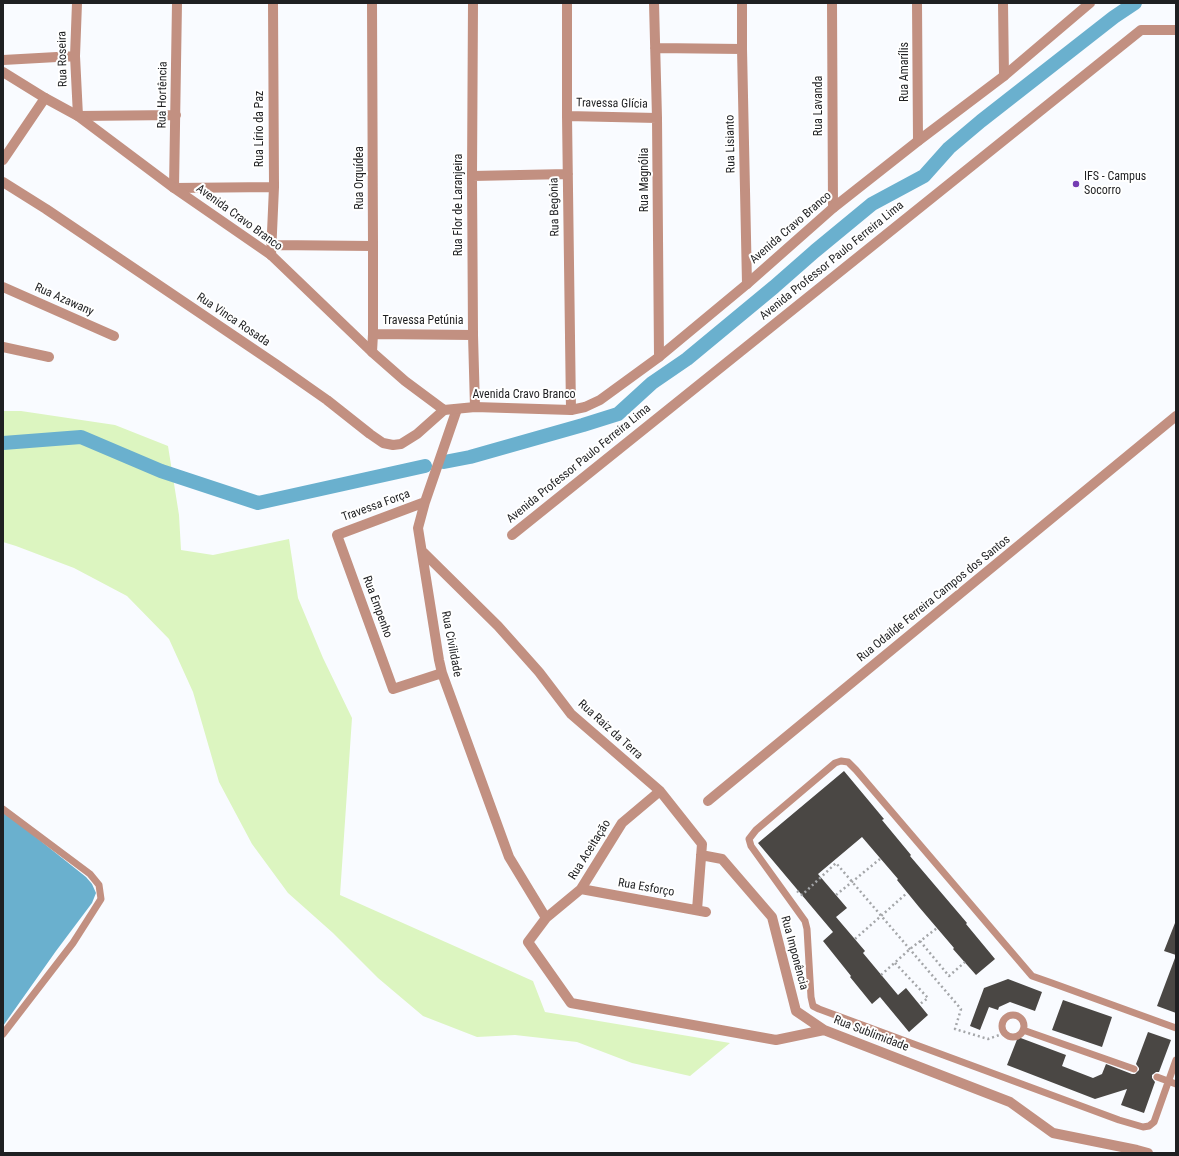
<!DOCTYPE html>
<html>
<head>
<meta charset="utf-8">
<style>
	body { margin:0 }
	#map { position:relative; width:1179px; height:1156px; overflow:hidden; background:#f9fbff; font-family:"Roboto Condensed",sans-serif }
	canvas { display:block }
	.frame { position:absolute; inset:0; border:4px solid #1f2022; pointer-events:none }
</style>
</head>
<body>
<div id="map">
<canvas width="1179" height="1156"></canvas>
<div class="frame"></div>
</div>
<script>
const g = document.querySelector('canvas').getContext('2d');
g.lineJoin = 'round';
function paint(path, color) {
  g.fillStyle = color;
  g.fill(path, 'evenodd');
}
function poly(rows) {
  const path = new Path2D();
  for (const r of rows) {
    if (r.length === 3) {
      path.moveTo(r[0] + r[2], r[1]);
      path.arc(r[0], r[1], r[2], 0, 2 * Math.PI);
      continue;
    }
    path.moveTo(r[0], r[1]);
    for (let i = 2; i < r.length; i += 2) path.lineTo(r[i], r[i + 1]);
  }
  return path;
}
function stroke(path, color, width, dash) {
  g.strokeStyle = color;
  g.lineWidth = width;
  g.lineCap = dash ? 'butt' : 'round';
  g.setLineDash(dash || []);
  g.stroke(path);
}
function write(font, color, halo, rows, align = 'center') {
  g.font = font + ' "Roboto Condensed",sans-serif';
  g.lineWidth = 4;
  g.setLineDash([]);
  g.textBaseline = 'middle';
  g.strokeStyle = halo;
  g.fillStyle = color;
  for (const [text, x, y, turn = 0] of rows) {
    g.save();
    g.translate(x, y);
    g.rotate((+turn || 0) * Math.PI / 180);
    g.textAlign = isNaN(turn) ? turn : align;
    if (halo) g.strokeText(text, 0, 0);
    g.fillText(text, 0, 0);
    g.restore();
  }
}
paint(poly([
	[3,411,21,411,115,425,168,446,179,515,181,550,213,555,289,539,298,598,323,658,352,718,340,895,533,981,545,1012,730,1043,690,1076,632,1063,577,1042,515,1035,477,1037,423,1016,378,978,333,933,288,893,252,844,219,782,193,692,169,639,127,596,74,568,16,546,3,542]
]), '#dcf5c0');
paint(poly([
	[3,811,86,877,92,884,96,893,92,903,56,951,3,1026]
]), '#6ab0ce');
stroke(poly([
	[3,443,81,437,161,471,258,503,425,466],
	[444,462,470,457,583,425,618,414,652,383,687,359,774,287,815,251,872,204,924,176,949,148,981,121,1114,17,1135,3]
]), '#6ab0ce', 14);
paint(poly([
	[844,771,884,819,882,820,911,855,910,856,967,923,966,924,995,959,976,975,953,949,954,948,919,907,897,880,898,879,862,837,818,874,847,908,836,917,865,951,863,953,898,995,906,988,928,1015,909,1032,880,997,872,1004,850,977,851,976,823,941,833,932,758,843],
	[1175,923,1176,923,1176,955,1164,951],
	[1175,958,1176,958,1176,1013,1157,1006],
	[1008,979,1042,992,1035,1011,1010,1002,999,1007,998,1010,989,1007,980,1030,970,1026,984,988],
	[1063,1000,1112,1017,1102,1047,1052,1030],
	[1148,1032,1171,1040,1159,1072,1156,1072,1152,1075,1152,1078,1155,1082,1144,1113,1121,1105,1127,1089,1095,1099,1007,1065,1018,1037,1066,1055,1062,1066,1093,1078,1102,1074,1106,1064,1132,1074,1135,1074,1139,1070,1139,1068,1136,1064]
]), '#4a4744');
stroke(poly([
	[797,891,802,895,836,863,961,1009,955,1029,988,1039,1005,1033],
	[836,895,880,859],
	[855,939,907,893],
	[920,941,949,976,965,962],
	[895,963,928,998,920,1004],
	[881,975,910,949,937,928]
]), '#a4a6a9', 2.5, [2, 3]);
stroke(poly([
	[3,809,90,874,99,885,101,899,73,943,3,1034],
	[1013,1026,11],
	[1176,1028,1052,983,1032,976,856,770,848,762,841,761,835,763,756,830,749,839,751,846,805,921,807,929,811,997,813,1006,819,1009,1119,1120,1143,1127,1149,1126,1154,1122,1176,1060],
	[1023,1030,1134,1069],
	[1157,1077,1176,1084]
]), '#c29081', 7);
stroke(poly([
	[77,3,75,56,78,116,176,115],
	[177,3,174,188,274,187],
	[473,3,472,176,473,335,475,407],
	[567,3,567,116,571,410],
	[654,3,657,118,659,357],
	[742,3,742,49,747,284],
	[832,3,833,208],
	[917,3,918,141],
	[1003,3,1004,76],
	[655,48,742,49],
	[3,60,75,56],
	[567,116,657,118],
	[3,160,45,98],
	[472,176,568,174],
	[3,182,46,209,277,365,327,400,370,434,383,443,393,445,401,444,417,434,444,410],
	[272,245,373,246],
	[271,255,274,187,273,3],
	[3,287,114,336],
	[373,334,473,335],
	[3,347,49,357],
	[372,352,373,334,373,246,372,3],
	[457,409,425,502,418,528,439,660,442,673,509,857,546,918],
	[425,502,337,535,393,689,442,673],
	[512,535,1141,30,1176,30],
	[422,551,498,626,539,672,571,714,660,791,702,844,697,910],
	[660,791,622,823,581,889,546,918,528,942,571,1003,776,1040,824,1030,1010,1102,1053,1133,1137,1150,1148,1153],
	[708,801,1176,416],
	[701,855,722,859,772,917,796,1011,824,1030],
	[581,889,706,912]
]), '#c29081', 10);
stroke(poly([
	[3,72,45,98,78,116,174,188,271,255,372,352,405,381,444,410,475,407,571,410,585,407,600,400,659,357,747,284,833,208,918,141,1004,76,1090,3]
]), '#c29081', 10);
for (const [x, y, r, color] of [
	[1076,184,4,"#753db3"]
]) {
  const dot = new Path2D();
  dot.arc(x, y, r, 0, 2 * Math.PI);
  g.fillStyle = color;
  g.fill(dot);
  stroke(dot, '#fff', 1.5);
}
write('12px', '#1f2022', '#fff', [
	["Rua Roseira",63,59,-91],
	["Rua Amarílis",905,72,-90],
	["Rua Hortência",163,95,-89],
	["Travessa Glícia",612,104,1],
	["Rua Lavanda",819,106,-90],
	["Rua Lírio da Paz",260,129,-90],
	["Rua Lisianto",731,144,-91],
	["Rua Orquídea",360,178,-90],
	["Rua Magnólia",645,180,-90],
	["Rua Flor de Laranjeira",459,205,-90],
	["Rua Begônia",555,207,-91],
	["Avenida Cravo Branco",239,218,36],
	["Avenida Cravo Branco",791,228,-41],
	["Avenida Professor Paulo Ferreira Lima",832,261,-39],
	["Rua Azawany",64,300,24],
	["Rua Vinca Rosada",233,320,34],
	["Travessa Petúnia",423,321],
	["Avenida Cravo Branco",524,395],
	["Avenida Professor Paulo Ferreira Lima",579,464,-39],
	["Travessa Força",376,506,-20],
	["Rua Odailde Ferreira Campos dos Santos",934,599,-39],
	["Rua Empenho",377,607,70],
	["Rua Civilidade",451,644,79],
	["Rua Raiz da Terra",610,730,42],
	["Rua Aceitação",590,850,-58],
	["Rua Esforço",646,888,10],
	["Rua Imponência",794,953,75],
	["Rua Sublimidade",871,1034,21]
]);
write('12px', '#1f2022', '#fff', [
	["IFS - Campus",1084,177],
	["Socorro",1084,191]
], 'left');
</script>
</body>
</html>
